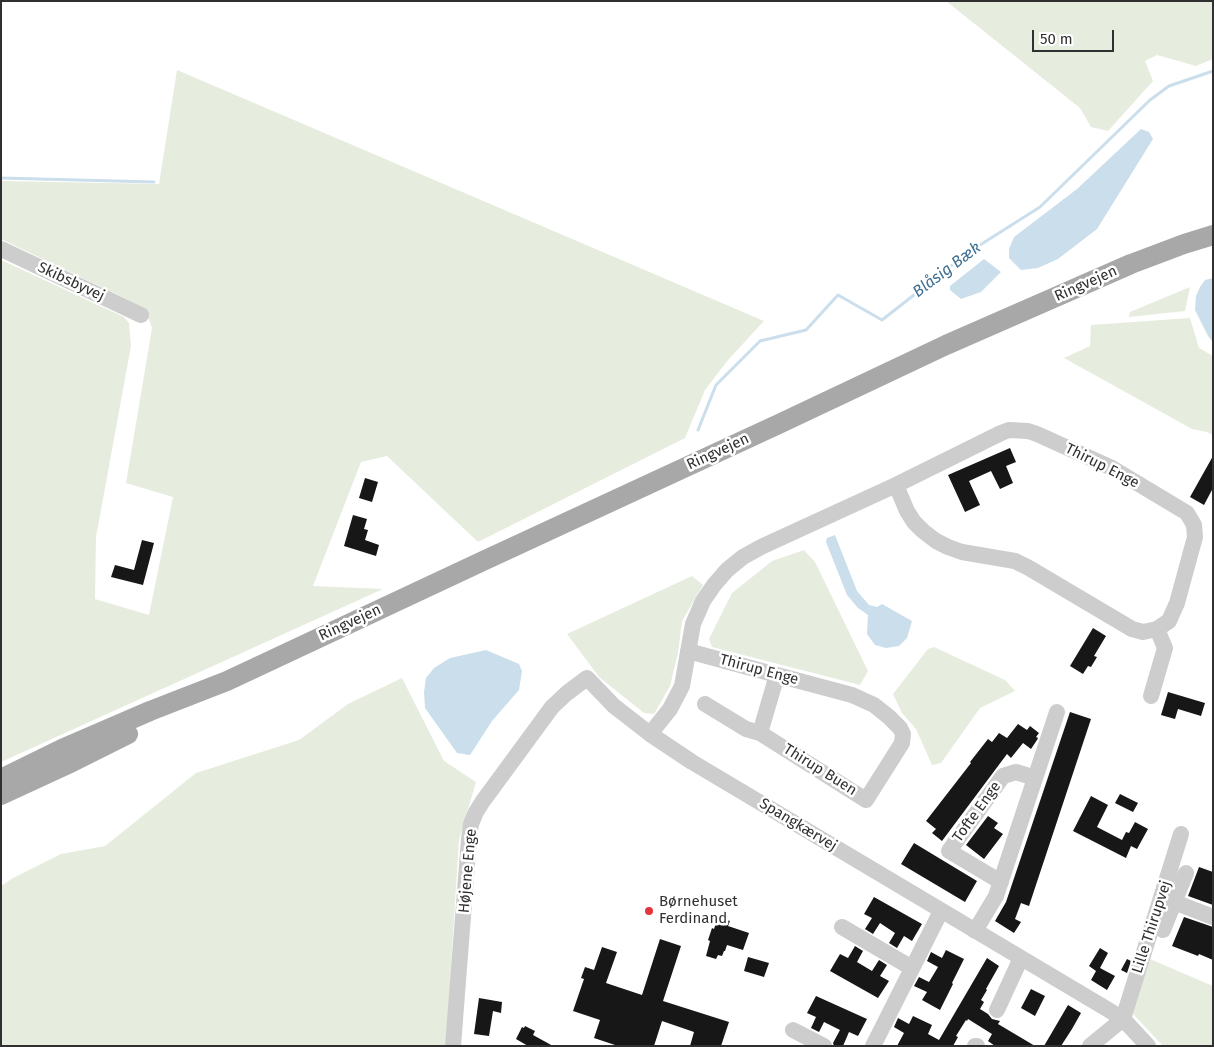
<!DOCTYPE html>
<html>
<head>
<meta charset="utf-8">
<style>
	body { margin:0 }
	#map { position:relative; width:1214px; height:1047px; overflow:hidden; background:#fff; font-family:"Fira Sans",sans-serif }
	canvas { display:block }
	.frame { position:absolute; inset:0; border:2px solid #303030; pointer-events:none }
	.scale { position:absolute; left:1032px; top:30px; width:82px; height:22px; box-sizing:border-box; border:2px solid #303030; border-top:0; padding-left:6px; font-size:15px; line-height:18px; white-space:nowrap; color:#303030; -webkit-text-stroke:4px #fff; paint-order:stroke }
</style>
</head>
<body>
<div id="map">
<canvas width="1214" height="1047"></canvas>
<div class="frame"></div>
<div class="scale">50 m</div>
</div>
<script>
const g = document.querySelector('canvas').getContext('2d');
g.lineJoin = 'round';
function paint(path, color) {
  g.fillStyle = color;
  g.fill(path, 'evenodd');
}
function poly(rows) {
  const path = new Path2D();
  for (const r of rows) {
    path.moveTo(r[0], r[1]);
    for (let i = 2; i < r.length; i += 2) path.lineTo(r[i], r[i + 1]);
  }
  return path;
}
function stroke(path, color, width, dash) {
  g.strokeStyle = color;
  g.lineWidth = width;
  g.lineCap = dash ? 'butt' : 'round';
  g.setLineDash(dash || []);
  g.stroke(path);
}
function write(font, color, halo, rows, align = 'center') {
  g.font = font + ' "Fira Sans",sans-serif';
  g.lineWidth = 5;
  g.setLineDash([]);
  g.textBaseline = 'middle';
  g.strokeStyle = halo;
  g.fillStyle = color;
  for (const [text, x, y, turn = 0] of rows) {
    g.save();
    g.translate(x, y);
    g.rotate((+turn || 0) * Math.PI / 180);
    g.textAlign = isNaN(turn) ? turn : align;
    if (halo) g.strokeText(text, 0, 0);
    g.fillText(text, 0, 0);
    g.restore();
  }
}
paint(poly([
	[946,1,1213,1,1213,59,1196,66,1157,55,1145,61,1153,81,1108,131,1091,127,1080,108],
	[177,70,764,321,728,360,705,390,685,438,478,542,387,456,361,462,313,586,383,589,1,762,1,260,124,317,129,323,131,346,96,537,95,599,149,615,173,497,126,483,152,328,145,308,1,239,1,181,159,184],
	[1190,287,1185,311,1129,317,1130,312],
	[1190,318,1199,348,1213,356,1213,435,1207,432,1192,429,1064,358,1090,346,1091,325],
	[804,550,815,562,868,671,860,685,712,647,709,639,732,593,772,561],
	[692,576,703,585,682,621,678,653,670,686,654,714,644,713,599,677,567,634],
	[934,647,1005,680,1015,691,980,708,941,763,932,765,916,729,902,713,893,694,928,649],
	[402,678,444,761,476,782,459,840,446,1046,1,1046,1,886,13,878,61,854,105,846,196,773,299,740,348,704],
	[1150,959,1213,986,1213,1046,1163,1046,1133,1014]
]), '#e6edde');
paint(poly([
	[1141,129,1149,132,1153,139,1097,229,1058,259,1038,268,1021,270,1009,258,1009,249,1014,237,1077,189],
	[984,259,1001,272,981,292,961,299,950,290,950,286],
	[1213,278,1213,342,1208,336,1195,310,1196,296,1200,287,1205,280],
	[835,535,857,591,869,605,877,607,882,604,912,621,907,638,899,646,886,648,875,645,867,634,868,615,858,608,847,595,826,542,827,538],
	[486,650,519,664,522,671,519,690,492,721,470,755,457,753,425,708,424,692,426,678,434,668,450,658]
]), '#cbdeec');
stroke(poly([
	[1,178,154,182],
	[698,430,716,385,760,341,806,330,838,295,882,320,969,252,1040,207,1150,100,1169,86,1213,71]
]), '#cbdeec', 3);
paint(poly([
	[1010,448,1016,462,1006,466,1013,483,1000,489,991,471,969,481,980,505,965,512,948,475],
	[1213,456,1213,488,1204,505,1190,497],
	[365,478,378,482,372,502,359,498],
	[353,515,367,519,364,529,368,530,365,540,379,545,376,556,344,546],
	[142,540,154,543,143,585,111,577,115,565,134,570],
	[1093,628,1106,636,1094,656,1097,657,1091,667,1088,666,1083,674,1070,666],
	[1168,692,1205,703,1201,716,1178,709,1175,719,1161,715],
	[1070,712,1091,719,1029,906,1021,903,1015,919,1021,922,1014,933,995,921,1006,902],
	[1018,724,1027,730,1030,726,1039,733,1036,737,1038,738,1037,740,1031,749,1023,743,1011,758,1007,754,942,841,932,833,936,829,926,821,971,763,970,762,988,739,992,742,999,733,1007,738],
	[1120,794,1138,803,1133,812,1115,803],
	[1091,796,1108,805,1097,827,1122,840,1126,832,1129,833,1135,822,1148,829,1137,849,1131,846,1126,858,1073,831],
	[988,816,998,823,994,828,1003,834,984,859,966,845],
	[914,843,977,881,965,902,901,864],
	[1199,867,1213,872,1213,905,1188,896],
	[874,897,922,924,912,941,904,936,897,948,889,943,895,933,880,923,873,934,865,929,872,918,864,914],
	[718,917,730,921,728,926,749,933,743,950,727,945,725,951,724,951,722,956,718,955,716,959,706,956,710,941,708,940,712,928,714,929],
	[1184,917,1213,927,1213,960,1199,954,1198,956,1172,946],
	[660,939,681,946,663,1001,729,1022,721,1046,690,1046,694,1032,662,1021,654,1046,618,1046,594,1038,600,1020,573,1011,584,979,581,978,585,967,594,970,602,947,617,952,606,983,642,995],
	[855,946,863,951,857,962,872,971,879,960,887,965,880,976,889,981,878,998,830,971,840,954,848,958],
	[1100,948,1108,953,1100,968,1115,976,1107,990,1091,980,1096,971,1089,966],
	[946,950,964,959,952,983,953,984,940,1010,922,1000,927,992,914,986,919,977,929,982,938,967,927,961,931,952,942,958],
	[748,957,769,963,764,977,744,971],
	[987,958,999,966,986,989,987,990,981,1000,984,1002,980,1009,988,1014,992,1019,1000,1021,998,1024,1035,1046,995,1046,988,1041,992,1034,968,1019,967,1021,966,1020,956,1036,958,1037,953,1046,897,1046,904,1033,894,1027,898,1018,909,1024,913,1016,932,1025,928,1034,939,1040],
	[1127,959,1131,961,1127,973,1121,970],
	[1031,989,1045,996,1035,1016,1021,1008],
	[816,996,867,1019,858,1036,849,1032,843,1046,834,1046,833,1043,840,1030,824,1022,819,1032,811,1028,816,1017,807,1013],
	[479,998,502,1002,501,1013,493,1011,489,1036,474,1034],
	[1068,1005,1081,1013,1072,1029,1061,1046,1044,1046],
	[525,1026,535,1031,533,1035,553,1046,528,1046,516,1039,522,1027,524,1028]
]), '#171717');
stroke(poly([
	[1,249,141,315],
	[688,651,777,675,852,695,874,705,889,717,900,728,903,734,902,743,866,800,760,733,777,675],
	[1151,696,1165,648,1157,629],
	[705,704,746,729,760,733],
	[650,734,670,709,682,686,693,624,703,601,714,585,727,570,743,557,761,547,896,485,1001,433,1009,430,1028,431,1037,434,1112,468,1187,513,1194,525,1195,537,1177,603,1169,621,1157,629,1143,632,1132,629,1029,568,1015,561,962,552,948,547,936,541,923,531,914,522,907,511,896,485],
	[1001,882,949,851,1003,776,1016,772,1035,778],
	[1174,902,1213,917],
	[842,927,912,968],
	[1163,930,1186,873],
	[975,931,996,896,1057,712],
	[997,1010,1021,958],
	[793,1030,824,1046],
	[453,1046,469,839,471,824,476,812,483,801,552,707,567,693,587,678,614,706,650,734,692,762,1107,1009,1123,1019,1148,1046],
	[873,1046,941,911],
	[975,1046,977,1046],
	[1090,1046,1123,1019,1181,834]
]), '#cdcdcd', 16);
stroke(poly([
	[1,779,62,749,150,711,227,681,483,561,781,423,946,345,1131,264,1184,244,1213,235],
	[1,795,66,765,128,734]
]), '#a8a8a8', 20);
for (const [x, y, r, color] of [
	[649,911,5,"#e4353e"]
]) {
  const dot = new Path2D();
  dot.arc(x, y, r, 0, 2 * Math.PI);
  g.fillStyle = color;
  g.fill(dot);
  stroke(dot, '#fff', 2);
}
write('15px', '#303030', '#fff', [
	["Skibsbyvej",71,282,25],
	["Ringvejen",1086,284,-24],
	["Ringvejen",718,452,-25],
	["Thirup Enge",1102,466,27],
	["Ringvejen",350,623,-25],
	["Thirup Enge",759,670,15],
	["Thirup Buen",820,770,32],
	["Tofte Enge",977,812,-54],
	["Spangkærvej",798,825,31],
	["Højene Enge",468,871,-85],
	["Lille Thirupvej",1152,927,-72]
]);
write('15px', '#303030', '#fff', [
	["Børnehuset",659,902],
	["Ferdinand",659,919]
], 'left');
write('italic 16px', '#3e6f92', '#fff', [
	["Blåsig Bæk",947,270,-37]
]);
</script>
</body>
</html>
